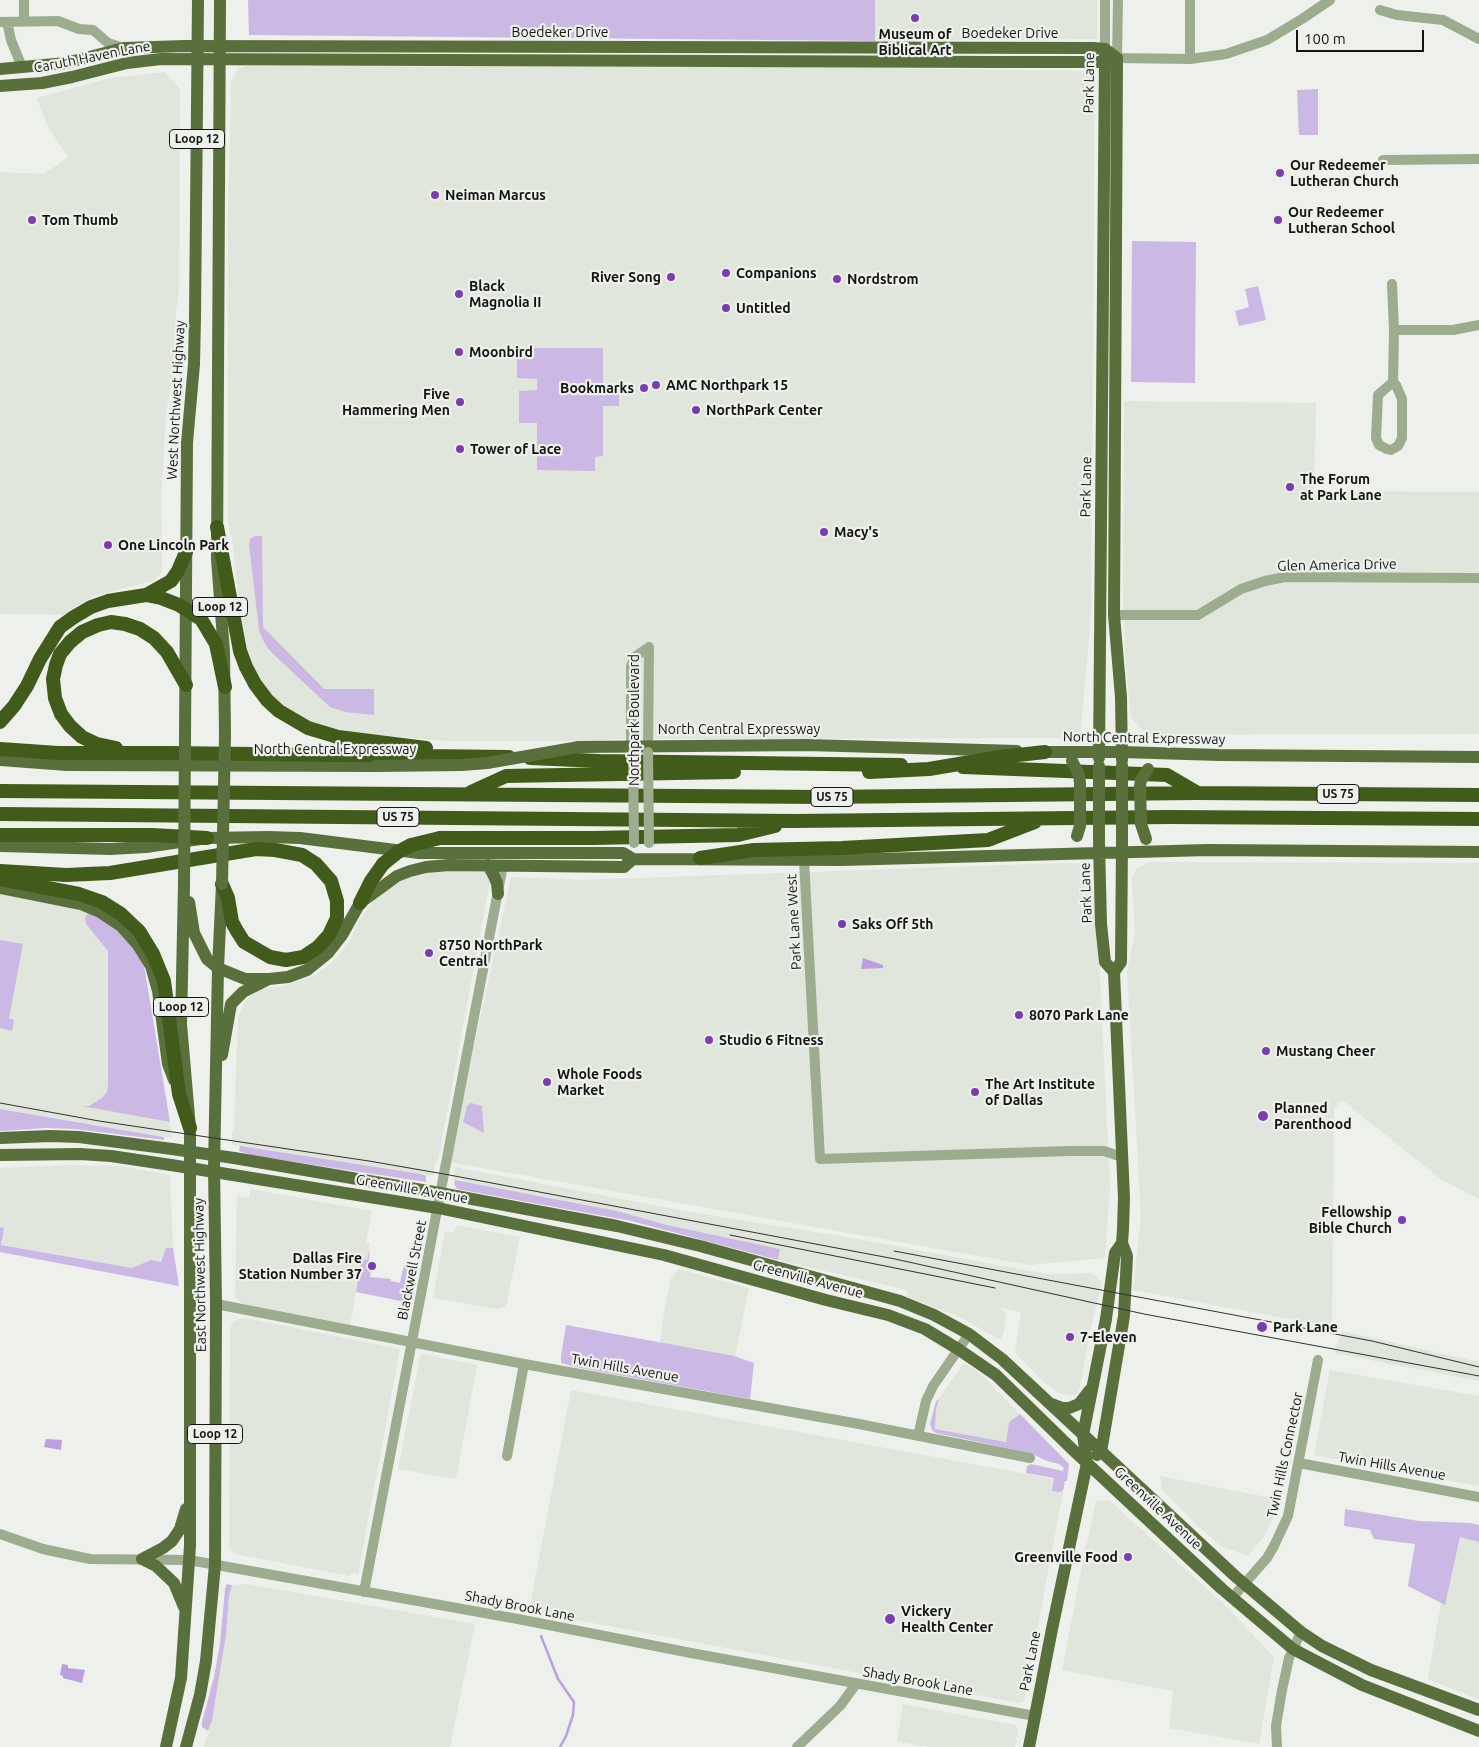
<!DOCTYPE html>
<html>
<head>
<meta charset="utf-8">
<style>
	body { margin:0 }
	#map { position:relative; width:1479px; height:1747px; overflow:hidden; background:#eef0ec; font-family:Ubuntu,sans-serif }
	canvas { display:block }
	.scale { position:absolute; left:1296px; top:30px; width:128px; height:22px; box-sizing:border-box; border:2px solid #141413; border-top:0; padding-left:6px; font-size:15px; line-height:18px; white-space:nowrap; color:#141413; -webkit-text-stroke:4px #eef0ec; paint-order:stroke }
</style>
</head>
<body>
<div id="map">
<canvas width="1479" height="1747"></canvas>
<div class="scale">100 m</div>
</div>
<script>
const g = document.querySelector('canvas').getContext('2d');
g.lineJoin = 'round';
function paint(path, color) {
  g.fillStyle = color;
  g.fill(path, 'evenodd');
}
function poly(rows) {
  const path = new Path2D();
  for (const r of rows) {
    path.moveTo(r[0], r[1]);
    for (let i = 2; i < r.length; i += 2) path.lineTo(r[i], r[i + 1]);
  }
  return path;
}
function stroke(path, color, width, dash) {
  g.strokeStyle = color;
  g.lineWidth = width;
  g.lineCap = dash ? 'butt' : 'round';
  g.setLineDash(dash || []);
  g.stroke(path);
}
function write(font, color, halo, rows, align = 'center') {
  g.font = font + ' Ubuntu,sans-serif';
  g.lineWidth = 4.5;
  g.setLineDash([]);
  g.textBaseline = 'middle';
  g.strokeStyle = halo;
  g.fillStyle = color;
  for (const [text, x, y, turn = 0] of rows) {
    g.save();
    g.translate(x, y);
    g.rotate((+turn || 0) * Math.PI / 180);
    g.textAlign = isNaN(turn) ? turn : align;
    if (halo) g.strokeText(text, 0, 0);
    g.fillText(text, 0, 0);
    g.restore();
  }
}
paint(poly([
	[875,0,1097,0,1097,39,875,41],
	[247,66,803,67,1095,71,1091,616,1080,738,609,739,599,741,448,741,344,732,324,728,297,716,278,701,265,687,253,668,248,653,238,596,232,537,230,535,228,513,228,229,231,82,238,69],
	[165,72,180,89,179,293,176,310,176,355,166,414,161,497,162,572,153,581,94,596,75,607,68,615,0,614,0,172,44,174,68,157,48,127,37,98,110,78],
	[1124,401,1316,403,1314,491,1479,492,1479,734,1147,735,1131,718,1125,654,1123,600],
	[1150,862,1479,863,1479,1199,1442,1180,1342,1100,1334,1109,1332,1327,1133,1290,1141,1217,1127,971,1135,933,1132,878,1137,868],
	[1060,863,1079,863,1088,869,1092,878,1099,958,1110,1186,1105,1258,1029,1265,449,1162,511,877,582,880],
	[482,869,490,875,489,886,438,1161,436,1161,433,1175,426,1176,232,1145,232,1131,234,1131,238,1018,245,1001,260,989,284,986,315,975,330,964,349,943,358,922,374,900,392,885,408,878,437,870],
	[0,894,67,905,88,913,86,924,108,951,108,1084,107,1092,102,1098,97,1103,86,1106,170,1122,172,1138,0,1109],
	[68,1165,121,1166,170,1175,173,1248,166,1248,162,1262,151,1260,132,1268,1,1245,4,1228,0,1227,0,1168],
	[455,1167,685,1211,841,1236,1047,1274,1091,1273,1096,1276,1102,1283,1091,1327,1081,1382,1078,1393,1070,1396,1056,1391,1043,1381,1017,1355,1015,1351,1021,1312,1002,1308,1006,1316,1004,1331,1001,1340,957,1316,908,1297,907,1290,778,1260,780,1249,667,1225,617,1211,455,1180,453,1179],
	[251,1189,372,1211,366,1242,370,1243,367,1260,362,1259,350,1325,243,1304,235,1298,237,1196,249,1198],
	[456,1225,520,1237,506,1307,496,1309,433,1298,445,1231,454,1233],
	[679,1269,749,1288,735,1357,660,1343,664,1312,671,1278],
	[245,1318,400,1349,358,1574,351,1573,350,1576,235,1554,229,1547,230,1329,232,1324,238,1319],
	[1342,1331,1479,1362,1479,1381,1334,1353],
	[422,1354,477,1365,456,1479,398,1469,420,1357],
	[963,1364,968,1365,983,1376,1020,1414,1009,1422,1006,1442,935,1429,936,1409,939,1399],
	[1330,1370,1479,1396,1479,1486,1314,1455],
	[571,1390,1065,1481,1024,1701,1019,1703,529,1611],
	[1160,1476,1282,1500,1264,1537,1248,1556,1221,1546,1197,1525,1162,1490],
	[1109,1500,1228,1608,1274,1657,1259,1744,1169,1728,1173,1691,1062,1670,1084,1556,1096,1501],
	[1460,1537,1479,1542,1479,1700,1428,1679,1441,1603,1445,1604],
	[247,1584,475,1624,450,1747,204,1747,212,1721,218,1686,226,1635,229,1596,232,1585],
	[903,1704,1016,1725,1018,1729,1015,1747,928,1747,897,1741]
]), '#e0e6db');
paint(poly([
	[248,0,875,0,875,41,249,35],
	[1318,89,1318,135,1299,135,1297,90],
	[1132,241,1196,242,1195,383,1131,382],
	[1258,286,1266,320,1239,326,1235,311,1249,307,1245,289],
	[517,348,603,348,603,386,619,387,619,406,603,406,603,456,595,457,595,471,537,470,537,423,519,423,519,391,537,390,537,379,517,378],
	[255,536,262,536,263,627,324,689,374,689,374,715,345,712,330,707,270,651,264,642,259,630,249,544,250,539],
	[88,913,95,915,120,931,141,958,145,971,170,1122,82,1106,89,1106,102,1098,107,1092,108,1084,108,951,86,924,85,918],
	[0,940,23,944,9,1018,14,1020,12,1031,0,1028],
	[471,1103,482,1106,484,1133,463,1122,467,1106],
	[0,1109,164,1137,164,1140,75,1129,46,1128,0,1131],
	[240,1146,421,1174,426,1176,426,1182,250,1155,239,1151],
	[455,1180,617,1211,667,1225,780,1249,778,1260,631,1221,457,1189,454,1184],
	[0,1227,4,1228,1,1245,132,1268,151,1260,161,1262,166,1248,173,1248,179,1286,0,1252],
	[369,1251,370,1252,367,1268,371,1269,370,1277,391,1279,391,1281,400,1283,404,1265,415,1270,410,1303,356,1292,362,1259,367,1260],
	[566,1325,734,1356,754,1363,750,1399,580,1368,561,1363,561,1356],
	[939,1399,936,1409,935,1429,1006,1442,1009,1422,1020,1414,1069,1464,1067,1481,1065,1481,1063,1490,1060,1492,1052,1491,1054,1478,1026,1473,1027,1466,1031,1464,1063,1471,1064,1468,1059,1464,1047,1461,1030,1453,936,1433,932,1430,930,1424,936,1401],
	[1345,1509,1419,1521,1470,1523,1479,1525,1479,1542,1460,1537,1445,1605,1408,1586,1415,1544,1374,1539,1370,1530,1344,1526],
	[227,1584,232,1585,229,1596,226,1635,212,1721,208,1731,202,1727,202,1722,214,1677,220,1643,225,1589]
]), '#ccb8e5');
paint(poly([
	[863,958,883,965,883,968,861,969],
	[46,1439,62,1440,61,1450,44,1447],
	[62,1664,68,1665,68,1668,85,1670,82,1683,63,1678,63,1676,60,1675]
]), '#bd9fe0');
stroke(poly([
	[541,1636,558,1679,574,1702,573,1715,566,1736,560,1747]
]), '#bd9fe0', 2.5);
stroke(poly([
	[24,0,24,22],
	[1118,0,1117,58,1190,59,1226,54,1267,40,1302,19,1330,0],
	[1380,10,1397,15,1443,20,1479,39],
	[0,22,58,21,79,29,93,30,108,43,124,48],
	[7,22,11,40,22,67],
	[1105,49,1105,0],
	[1190,59,1190,0],
	[1383,160,1479,159],
	[1392,284,1394,330,1393,382,1396,385,1402,399,1402,438,1398,446,1391,450,1387,449,1379,445,1376,438,1378,395,1393,382],
	[1394,330,1453,330,1479,325],
	[1114,615,1198,615,1241,589,1265,581,1285,577,1479,578],
	[633,752,631,739,631,666,636,656,649,647],
	[648,752,649,647],
	[804,860,820,1159,1070,1151,1104,1151,1122,1157],
	[216,1304,524,1364,859,1424,1030,1458],
	[918,1436,926,1401,933,1386,969,1334],
	[507,1456,524,1364],
	[1299,1463,1479,1497],
	[0,1534,43,1549,71,1555,90,1559,189,1560,518,1619,691,1653,1035,1716],
	[364,1592,503,865],
	[1232,1598,1267,1558,1274,1546,1288,1516,1318,1360],
	[797,1747,840,1706,856,1684],
	[1277,1747,1276,1726,1282,1690,1289,1658,1301,1632]
]), '#9dab8e', 10);
stroke(poly([
	[220,0,217,559,224,652,225,735],
	[1117,58,1114,615,1121,697,1122,760],
	[0,69,66,63,124,48,185,46,1093,48,1105,49,1117,58],
	[0,86,42,83,72,77,127,63,161,59,997,62,1104,62,1117,58],
	[185,737,187,443,194,364,195,317,198,0],
	[579,747,807,745,1017,751],
	[1037,752,1122,752,1219,755,1479,757],
	[1099,758,1105,53],
	[0,760,67,765,376,766],
	[0,846,110,849,146,847,207,838,269,837,300,838,419,853,623,853,633,859,842,860,1208,850,1479,852],
	[488,865,493,874,497,883,498,894],
	[0,888,81,904,100,912,121,926,138,945,151,966,158,991,168,1064,174,1080],
	[189,902,194,933,207,959,218,968,245,979,269,979,288,977,307,970,328,953,342,935,360,903,397,876,410,871,426,867,449,865,624,867,633,859],
	[1114,972,1121,962,1122,845],
	[222,1055,231,1004,243,992,267,980],
	[0,1138,50,1136,79,1137,172,1149],
	[0,1155,80,1154,111,1156,171,1165],
	[234,1158,440,1193,617,1226,700,1246,900,1301,934,1315,969,1334,1002,1359,1235,1576,1301,1632,1322,1646,1371,1670,1479,1710],
	[233,1175,438,1208,664,1255,826,1300,888,1315,925,1329,958,1349,996,1375,1073,1450,1222,1589,1293,1649,1362,1685,1479,1731],
	[1051,1404,1062,1408,1069,1408,1079,1404,1090,1390],
	[1097,1455,1101,1452,1124,1316,1127,1256,1122,1243],
	[142,1559,163,1548,172,1541,180,1529,186,1509],
	[142,1559,156,1566,174,1583,184,1607],
	[166,1747,181,1678,190,1546,190,1128,181,1024,184,885],
	[186,1747,200,1695,206,1661,215,1565,216,1304,214,1167,218,968,222,884],
	[1029,1747,1052,1629,1087,1463,1083,1435,1106,1319,1115,1253,1122,1243,1123,1229,1124,1198,1114,972,1105,962,1101,924,1099,844]
]), '#59703c', 12);
stroke(poly([
	[217,527,240,651,246,667,255,684,267,700,279,711,308,728,338,737,426,748],
	[146,595,161,598,179,605,201,619,216,644,225,687],
	[0,722,14,706,27,686,40,659,60,627,74,617,91,607,108,601,146,595,171,581,178,571,186,552],
	[116,748,97,744,82,737,70,726,61,714,55,698,53,679,56,665,60,654,70,642,82,632,98,625,111,622,125,624,140,629,154,638,167,652,186,685],
	[0,749,58,753,167,753,509,757],
	[1000,757,1045,752],
	[530,758,599,761,901,765],
	[963,767,1167,775,1196,792],
	[0,791,822,797,1197,793,1479,795],
	[471,792,506,776,734,772],
	[0,814,795,821,1169,817,1479,819],
	[0,835,152,835,207,838],
	[440,838,593,838,738,835,775,826],
	[700,858,754,850,842,848,988,840,1035,822],
	[0,871,66,875,110,873,256,849,275,850,302,855,316,864,331,881,337,901,337,918,329,935,318,947,303,957,286,960,270,957,244,942,237,931,232,922,228,898,222,884],
	[0,879,79,894,102,902,121,914,139,931,153,954,164,981,179,1094,190,1128],
	[360,903,371,881,383,864]
]), '#415b1a', 14);
stroke(poly([
	[0,1103,99,1121,369,1161,444,1174,895,1259,1144,1314,1479,1376],
	[730,1235,995,1288],
	[894,1251,1372,1341,1479,1367]
]), '#30312f', 1);
stroke(poly([
	[633,752,634,843],
	[648,752,649,843]
]), '#9dab8e', 10);
stroke(poly([
	[1072,761,1079,775,1080,783,1080,826,1077,836],
	[1122,765,1122,843],
	[376,766,462,765,487,763,579,747],
	[1099,766,1099,841],
	[1146,839,1141,824,1140,786,1141,780,1148,769],
	[222,884,225,735],
	[184,885,185,737],
	[172,1149,234,1158],
	[171,1165,233,1175]
]), '#59703c', 12);
stroke(poly([
	[869,772,929,769,1000,757],
	[383,864,398,852,411,845,440,838]
]), '#415b1a', 14);
for (const [x, y, r, color] of [
	[915,18,5,"#7b3cb1"],
	[1280,173,5,"#7b3cb1"],
	[435,195,5,"#7b3cb1"],
	[32,220,5,"#7b3cb1"],
	[1278,220,5,"#7b3cb1"],
	[726,273,5,"#7b3cb1"],
	[671,277,5,"#7b3cb1"],
	[837,279,5,"#7b3cb1"],
	[459,294,5,"#7b3cb1"],
	[726,308,5,"#7b3cb1"],
	[459,352,5,"#7b3cb1"],
	[656,385,5,"#7b3cb1"],
	[644,388,5,"#7b3cb1"],
	[460,402,5,"#7b3cb1"],
	[696,410,5,"#7b3cb1"],
	[460,449,5,"#7b3cb1"],
	[1290,487,5,"#7b3cb1"],
	[824,532,5,"#7b3cb1"],
	[108,545,5,"#7b3cb1"],
	[842,924,5,"#7b3cb1"],
	[429,953,5,"#7b3cb1"],
	[1019,1015,5,"#7b3cb1"],
	[709,1040,5,"#7b3cb1"],
	[1266,1051,5,"#7b3cb1"],
	[547,1082,5,"#7b3cb1"],
	[975,1092,5,"#7b3cb1"],
	[1263,1116,6,"#7b3cb1"],
	[1402,1220,5,"#7b3cb1"],
	[372,1266,5,"#7b3cb1"],
	[1262,1327,6,"#7b3cb1"],
	[1070,1337,5,"#7b3cb1"],
	[1128,1557,5,"#7b3cb1"],
	[890,1619,6,"#7b3cb1"]
]) {
  const dot = new Path2D();
  dot.arc(x, y, r, 0, 2 * Math.PI);
  g.fillStyle = color;
  g.fill(dot);
  stroke(dot, '#eef0ec', 2);
}
for (const [x, y, w] of [
	[197,139,55],
	[220,607,55],
	[1338,794,42],
	[832,797,42],
	[398,817,42],
	[181,1007,55],
	[215,1434,55]
]) {
  const box = new Path2D();
  box.roundRect(x - w / 2, y - 9.5, w, 19, 4);
  g.fillStyle = '#eef0ec';
  g.fill(box);
  stroke(box, '#141413', 1);
}
write('bold 12px', '#141413', null, [
	["Loop 12",197,139],
	["Loop 12",220,607],
	["US 75",1338,794],
	["US 75",832,797],
	["US 75",398,817],
	["Loop 12",181,1007],
	["Loop 12",215,1434]
]);
write('14px', '#141413', '#eef0ec', [
	["Boedeker Drive",560,32],
	["Boedeker Drive",1010,33],
	["Caruth Haven Lane",92,57,-11],
	["Park Lane",1089,83,-89],
	["West Northwest Highway",176,400,-87],
	["Park Lane",1086,487,-89],
	["Glen America Drive",1337,565,-1],
	["Northpark Boulevard",634,720,-90],
	["North Central Expressway",739,729],
	["North Central Expressway",1144,738,1],
	["North Central Expressway",335,749],
	["Park Lane",1086,893,-92],
	["Park Lane West",794,922,-93],
	["Greenville Avenue",412,1189,10],
	["Blackwell Street",412,1270,-79],
	["East Northwest Highway",200,1275,-91],
	["Greenville Avenue",808,1279,15],
	["Twin Hills Avenue",625,1368,10],
	["Twin Hills Connector",1285,1455,-78],
	["Twin Hills Avenue",1392,1466,10],
	["Greenville Avenue",1158,1508,43],
	["Shady Brook Lane",520,1606,11],
	["Park Lane",1030,1661,-79],
	["Shady Brook Lane",918,1681,10]
]);
write('bold 14px', '#141413', '#eef0ec', [
	["Museum of",915,34,"center"],
	["Biblical Art",915,50,"center"],
	["Our Redeemer",1290,165],
	["Lutheran Church",1290,181],
	["Neiman Marcus",445,195],
	["Our Redeemer",1288,212],
	["Lutheran School",1288,228],
	["Tom Thumb",42,220],
	["Companions",736,273],
	["River Song",661,277,"right"],
	["Nordstrom",847,279],
	["Black",469,286],
	["Magnolia II",469,302],
	["Untitled",736,308],
	["Moonbird",469,352],
	["AMC Northpark 15",666,385],
	["Bookmarks",634,388,"right"],
	["Five",450,394,"right"],
	["Hammering Men",450,410,"right"],
	["NorthPark Center",706,410],
	["Tower of Lace",470,449],
	["The Forum",1300,479],
	["at Park Lane",1300,495],
	["Macy's",834,532],
	["One Lincoln Park",118,545],
	["Saks Off 5th",852,924],
	["8750 NorthPark",439,945],
	["Central",439,961],
	["8070 Park Lane",1029,1015],
	["Studio 6 Fitness",719,1040],
	["Mustang Cheer",1276,1051],
	["Whole Foods",557,1074],
	["Market",557,1090],
	["The Art Institute",985,1084],
	["of Dallas",985,1100],
	["Planned",1274,1108],
	["Parenthood",1274,1124],
	["Fellowship",1392,1212,"right"],
	["Bible Church",1392,1228,"right"],
	["Dallas Fire",362,1258,"right"],
	["Station Number 37",362,1274,"right"],
	["Park Lane",1273,1327],
	["7-Eleven",1080,1337],
	["Greenville Food",1118,1557,"right"],
	["Vickery",901,1611],
	["Health Center",901,1627]
], 'left');
</script>
</body>
</html>
